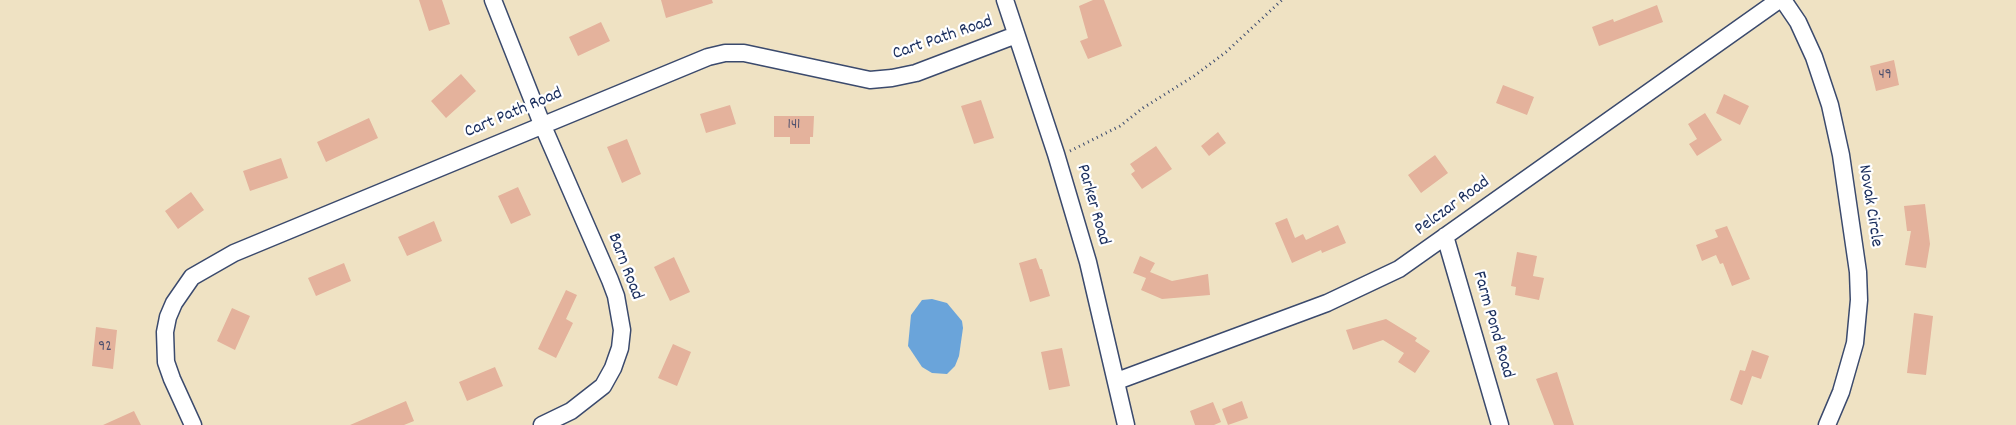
<!DOCTYPE html>
<html>
<head>
<meta charset="utf-8">
<style>
	body { margin:0 }
	canvas { display:block; background:#efe2c3 }
</style>
</head>
<body>
<canvas width="2016" height="425"></canvas>
<script>
const g = document.querySelector('canvas').getContext('2d');
g.lineJoin = 'round';
function paint(path, color) {
  g.fillStyle = color;
  g.fill(path, 'evenodd');
}
function poly(rows) {
  const path = new Path2D();
  for (const r of rows) {
    path.moveTo(r[0], r[1]);
    for (let i = 2; i < r.length; i += 2) path.lineTo(r[i], r[i + 1]);
  }
  return path;
}
function stroke(path, color, width, dash) {
  g.strokeStyle = color;
  g.lineWidth = width;
  g.lineCap = dash ? 'butt' : 'round';
  g.setLineDash(dash || []);
  g.stroke(path);
}
function write(font, color, halo, rows, align = 'center') {
  g.font = font + ' Dekko,sans-serif';
  g.lineWidth = 4.5;
  g.setLineDash([]);
  g.textBaseline = 'middle';
  g.strokeStyle = halo;
  g.fillStyle = color;
  for (const [text, x, y, turn = 0] of rows) {
    g.save();
    g.translate(x, y);
    g.rotate((+turn || 0) * Math.PI / 180);
    g.textAlign = isNaN(turn) ? turn : align;
    if (halo) g.strokeText(text, 0, 0);
    g.fillText(text, 0, 0);
    g.restore();
  }
}
paint(poly([
	[932,299,947,303,962,321,963,328,959,356,955,366,947,374,932,373,922,367,908,346,911,315,922,300]
]), '#6aa4da');
paint(poly([
	[419,0,442,0,450,24,429,31],
	[661,0,712,0,713,3,666,18],
	[1093,0,1104,0,1122,46,1088,59,1080,41,1088,38,1079,6],
	[1657,5,1663,22,1599,46,1592,27,1613,19,1614,22],
	[601,22,610,41,578,56,569,37],
	[1894,60,1899,85,1876,91,1870,66],
	[461,74,476,91,446,118,431,101],
	[1503,85,1534,97,1527,115,1496,103],
	[1724,94,1749,106,1740,125,1716,113],
	[981,100,994,138,974,144,961,106],
	[730,105,736,124,706,133,700,114],
	[1705,113,1722,140,1697,156,1689,144,1697,139,1688,124],
	[774,116,814,116,813,137,810,137,810,144,790,144,790,137,774,137],
	[369,118,378,138,326,162,317,142],
	[1218,132,1226,143,1209,156,1201,146],
	[627,139,641,174,622,183,607,147],
	[1156,146,1172,169,1142,189,1131,174,1135,171,1130,164],
	[1435,155,1448,173,1421,193,1408,175],
	[281,158,288,178,250,191,243,171],
	[518,187,531,215,511,224,498,196],
	[191,192,204,210,178,229,165,211],
	[1925,204,1930,244,1926,268,1905,265,1911,231,1907,231,1904,206],
	[1287,218,1295,238,1303,234,1306,240,1338,225,1346,243,1322,253,1321,250,1292,263,1275,223],
	[434,221,442,241,407,256,398,237],
	[1727,226,1750,279,1732,286,1723,263,1720,264,1716,255,1702,261,1696,245,1718,237,1715,230],
	[1517,252,1537,256,1533,276,1544,278,1539,300,1515,295,1516,287,1511,286],
	[1140,256,1155,263,1150,272,1172,281,1208,274,1210,295,1162,299,1141,290,1146,278,1133,273],
	[674,257,690,292,670,301,654,267],
	[1036,258,1040,269,1042,269,1050,296,1030,302,1019,263],
	[344,263,351,281,316,296,308,278],
	[566,290,577,295,566,319,573,323,556,358,538,349],
	[232,308,250,316,235,350,217,341],
	[1914,313,1933,316,1926,375,1907,373],
	[1386,319,1417,338,1415,341,1430,351,1415,373,1398,362,1404,353,1383,340,1353,350,1346,330],
	[96,327,117,330,113,369,92,366],
	[673,344,691,352,677,386,658,378],
	[1062,348,1070,386,1049,390,1041,352],
	[1752,350,1769,356,1761,379,1752,376,1742,405,1730,400,1740,370,1745,371],
	[495,367,503,386,467,401,459,382],
	[1557,372,1574,425,1554,425,1536,379],
	[406,401,414,421,404,425,350,425],
	[1242,401,1248,418,1228,425,1222,409],
	[1213,402,1221,422,1214,425,1195,425,1190,411],
	[134,411,141,425,103,425]
]), '#e4b29c');
const minor = poly([
	[493,0,542,124,610,280,616,296,622,330,620,348,613,368,603,386,571,411,542,425],
	[1005,0,1056,154,1088,262,1126,425],
	[1783,0,1798,22,1814,57,1830,105,1841,155,1858,272,1859,300,1855,343,1841,392,1827,425],
	[1445,236,1500,425],
	[1117,381,1327,303,1399,269,1779,0],
	[193,425,172,379,166,362,165,332,168,317,174,303,192,277,234,253,708,57,725,53,744,53,870,80,892,78,916,73,1016,35]
]);
stroke(minor, '#3b4a6d', 19);
stroke(poly([
	[1070,151,1120,126,1143,108,1194,76,1226,52,1282,0]
]), '#3b4a6d', 3, [1, 4]);
stroke(minor, '#fff', 16);
write('15px', '#4d506e', null, [
	["49",1885,76],
	["141",794,126],
	["92",105,348]
]);
write('18px', '#1b2f5e', '#fff', [
	["Cart Path Road",943,39,-19],
	["Cart Path Road",514,114,-23],
	["Parker Road",1092,205,74],
	["Novak Circle",1869,206,81],
	["Pelczar Road",1453,207,-36],
	["Barn Road",624,267,69],
	["Farm Pond Road",1492,325,74]
]);
</script>
</body>
</html>
